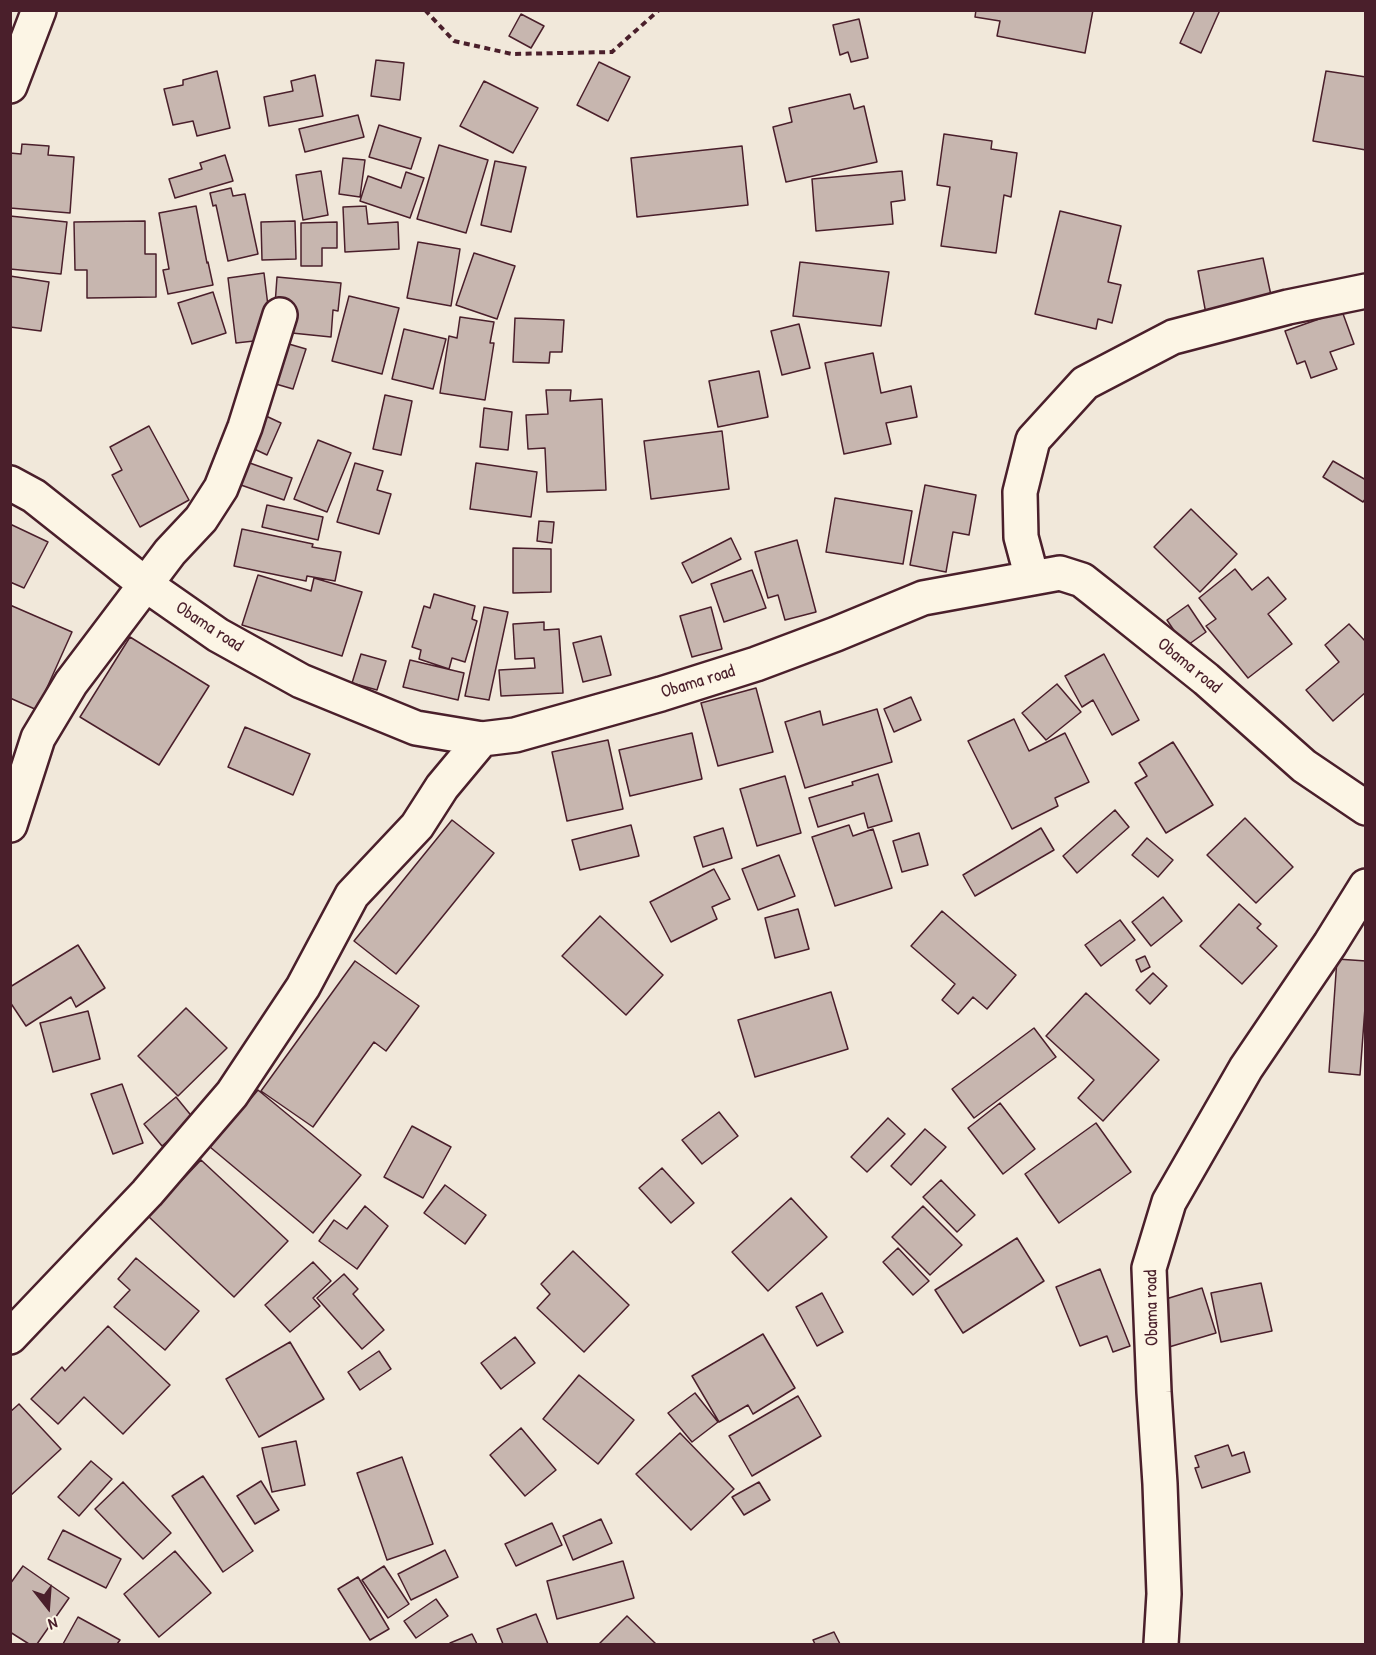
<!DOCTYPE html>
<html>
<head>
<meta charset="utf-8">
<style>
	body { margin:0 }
	#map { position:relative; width:1376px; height:1655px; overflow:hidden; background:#f1e8da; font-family:"Patrick Hand",sans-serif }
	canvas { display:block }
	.frame { position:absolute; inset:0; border:12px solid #4a1f2b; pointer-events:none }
	.north { position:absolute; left:18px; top:1577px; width:60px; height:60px; -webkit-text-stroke:4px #fcf5e5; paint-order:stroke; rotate:163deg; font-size:16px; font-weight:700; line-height:24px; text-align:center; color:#4a1f2b }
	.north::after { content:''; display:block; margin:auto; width:21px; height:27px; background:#4a1f2b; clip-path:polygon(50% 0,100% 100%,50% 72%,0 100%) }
</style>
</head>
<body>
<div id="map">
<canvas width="1376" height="1655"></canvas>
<div class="frame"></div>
<div class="north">N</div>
</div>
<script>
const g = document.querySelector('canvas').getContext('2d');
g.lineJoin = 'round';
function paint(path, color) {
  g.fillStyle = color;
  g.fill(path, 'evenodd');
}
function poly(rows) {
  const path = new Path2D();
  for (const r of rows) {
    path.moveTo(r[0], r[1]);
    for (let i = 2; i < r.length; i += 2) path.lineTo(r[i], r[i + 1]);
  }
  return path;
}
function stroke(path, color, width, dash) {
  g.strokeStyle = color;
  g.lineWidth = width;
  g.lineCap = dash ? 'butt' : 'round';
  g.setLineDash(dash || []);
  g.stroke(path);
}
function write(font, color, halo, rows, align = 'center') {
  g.font = font + ' "Patrick Hand",sans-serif';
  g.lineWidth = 4.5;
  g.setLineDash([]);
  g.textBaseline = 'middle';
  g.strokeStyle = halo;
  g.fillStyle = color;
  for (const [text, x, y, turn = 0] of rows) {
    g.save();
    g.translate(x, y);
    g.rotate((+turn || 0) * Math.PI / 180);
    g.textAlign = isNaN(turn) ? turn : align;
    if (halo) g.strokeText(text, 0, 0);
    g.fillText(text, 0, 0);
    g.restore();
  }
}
const building = poly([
	[976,10,1093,10,1085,53,997,36,1000,21,975,17,976,10],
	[1195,10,1220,10,1201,53,1180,43,1195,10],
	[521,14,544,26,531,48,509,36,521,14],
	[859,19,868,58,851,62,848,52,840,55,833,25,859,19],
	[376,60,404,63,400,100,371,96,376,60],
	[599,62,630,77,608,121,577,105,599,62],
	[217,71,230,128,197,136,193,121,173,125,164,89,183,85,183,80,217,71],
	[1326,71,1366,77,1366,150,1313,141,1326,71],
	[315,75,323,116,269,126,264,97,293,91,291,81,315,75],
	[484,81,538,108,513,153,460,126,484,81],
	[850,94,854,109,864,106,877,162,786,182,773,127,792,122,789,108,850,94],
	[358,115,364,137,305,152,299,129,358,115],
	[379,125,421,138,411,169,369,157,379,125],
	[944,134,992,141,991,149,1017,153,1011,197,1004,195,996,253,941,246,950,187,937,185,944,134],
	[22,144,49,146,48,155,74,157,70,213,10,208,10,153,21,154,22,144],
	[439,145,488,160,466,233,417,219,439,145],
	[742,146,748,205,637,217,631,158,742,146],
	[225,155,233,181,175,198,169,179,202,169,200,163,225,155],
	[343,158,365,160,360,197,339,194,343,158],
	[495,161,526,167,511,232,481,225,495,161],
	[321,171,328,215,303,220,296,175,321,171],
	[902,171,905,200,891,202,893,224,816,231,812,179,902,171],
	[406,172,424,178,410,218,360,201,368,176,401,188,406,172],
	[231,188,233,196,245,194,258,254,228,261,216,205,213,206,210,193,231,188],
	[196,206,207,263,208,262,213,285,168,294,163,270,169,269,159,213,196,206],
	[366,206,368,224,398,222,399,249,345,252,343,207,366,206],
	[1060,211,1121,226,1108,282,1121,285,1112,323,1098,319,1096,329,1035,314,1060,211],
	[10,216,67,222,61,274,10,269,10,216],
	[145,221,145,254,156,254,156,297,87,298,87,270,75,270,74,222,145,221],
	[295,221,296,259,262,260,261,222,295,221],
	[337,222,337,248,322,248,322,266,301,266,301,223,337,222],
	[418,242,460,249,451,306,407,298,418,242],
	[474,253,515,266,497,319,456,305,474,253],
	[1263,258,1272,300,1206,314,1198,271,1263,258],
	[800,262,889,272,881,326,793,316,800,262],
	[264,273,272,339,236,343,228,278,264,273],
	[10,276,49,282,41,331,10,327,10,276],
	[277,277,341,283,338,311,333,310,331,337,282,332,275,305,277,277],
	[213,292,226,333,192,344,178,303,213,292],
	[349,296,399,308,382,374,332,361,349,296],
	[1342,311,1354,344,1330,352,1337,369,1311,378,1305,361,1297,364,1285,331,1342,311],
	[460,317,494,322,490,343,494,343,485,400,440,393,449,336,457,338,460,317],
	[515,318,564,320,562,352,550,352,549,363,513,362,515,318],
	[799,324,810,368,782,375,771,331,799,324],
	[404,329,446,339,433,389,392,379,404,329],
	[282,342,306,349,293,389,269,382,282,342],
	[873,353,881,393,911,386,917,417,886,423,891,444,844,454,825,363,873,353],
	[759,371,768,417,718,427,709,381,759,371],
	[546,390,571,390,570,401,602,399,606,490,547,492,545,448,528,449,526,415,548,414,546,390],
	[385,395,412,401,401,455,373,449,385,395],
	[484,408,512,412,508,450,480,447,484,408],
	[266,416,281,423,267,455,252,448,266,416],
	[149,426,189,500,140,527,112,475,122,470,110,447,149,426],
	[722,431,729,489,651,499,644,441,722,431],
	[318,440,351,453,327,512,294,499,318,440],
	[1333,461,1366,480,1366,498,1363,502,1323,477,1333,461],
	[247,462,292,478,284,500,238,484,247,462],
	[355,463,383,471,377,490,391,494,379,534,337,522,355,463],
	[476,463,537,472,531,517,470,509,476,463],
	[925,485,976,495,969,535,953,532,946,572,910,565,925,485],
	[835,498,912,511,903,564,826,552,835,498],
	[267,505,323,517,318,540,262,527,267,505],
	[1191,509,1237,554,1200,592,1154,547,1191,509],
	[539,521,554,522,552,543,537,541,539,521],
	[10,524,48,542,24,588,10,582,10,524],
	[242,529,313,544,312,547,341,552,335,581,307,576,306,581,234,566,242,529],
	[731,538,741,559,692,583,682,563,731,538],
	[797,540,816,612,785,620,778,595,768,598,755,552,797,540],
	[513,548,551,549,551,592,513,593,513,548],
	[1235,569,1252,590,1268,577,1286,599,1268,614,1292,644,1248,678,1206,626,1216,619,1199,598,1235,569],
	[752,570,766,608,724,622,711,584,752,570],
	[258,575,311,591,314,578,362,592,342,656,242,625,258,575],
	[434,594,475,606,472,619,477,621,465,662,452,658,449,669,419,659,421,650,412,647,424,606,430,608,434,594],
	[10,605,72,632,37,710,10,698,10,605],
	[1188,605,1206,632,1185,647,1167,620,1188,605],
	[484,607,508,612,489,700,465,696,484,607],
	[711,607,722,649,692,657,680,616,711,607],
	[544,622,544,630,559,629,563,693,501,696,499,670,535,668,534,658,515,659,513,624,544,622],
	[1349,624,1366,642,1366,692,1333,721,1306,690,1339,662,1325,645,1349,624],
	[601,636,611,675,583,682,573,643,601,636],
	[130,637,209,686,159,765,80,717,130,637],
	[361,654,386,661,377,690,352,683,361,654],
	[1104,654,1139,720,1112,735,1093,700,1082,707,1065,676,1104,654],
	[410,660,464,673,458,700,403,687,410,660],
	[1057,684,1081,712,1046,740,1022,713,1057,684],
	[756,688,773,752,718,766,701,703,756,688],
	[911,697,921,720,894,732,884,709,911,697],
	[877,709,892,762,805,788,785,722,820,711,823,725,877,709],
	[1014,719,1029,751,1065,733,1089,782,1055,798,1058,806,1012,829,968,741,1014,719],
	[245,727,310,754,293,795,228,767,245,727],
	[692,733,702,779,630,796,619,750,692,733],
	[608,740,623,809,567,821,552,752,608,740],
	[1173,742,1213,805,1166,833,1135,783,1147,776,1139,763,1173,742],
	[878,774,892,821,868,828,864,813,818,827,809,798,853,785,852,782,878,774],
	[785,776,801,833,757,846,740,789,785,776],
	[1115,810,1129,827,1077,873,1063,856,1115,810],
	[1245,818,1293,867,1256,903,1207,855,1245,818],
	[452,820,494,853,396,974,354,941,452,820],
	[631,825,639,856,580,870,572,840,631,825],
	[849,825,853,836,873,829,892,888,835,906,812,837,849,825],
	[723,828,732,858,703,867,694,837,723,828],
	[1041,828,1054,850,975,896,963,875,1041,828],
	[919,833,928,865,902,872,893,841,919,833],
	[1147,838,1173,860,1158,877,1132,855,1147,838],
	[779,855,795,896,758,910,742,869,779,855],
	[714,869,730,899,712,907,717,919,671,942,650,902,714,869],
	[1163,897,1182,921,1151,946,1132,922,1163,897],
	[1239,904,1261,924,1257,928,1277,946,1242,984,1200,946,1239,904],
	[798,909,809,949,775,958,765,918,798,909],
	[942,911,1016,975,987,1009,973,997,958,1014,942,1000,955,984,911,946,942,911],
	[600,916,663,975,626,1015,562,956,600,916],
	[1120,920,1135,940,1101,966,1085,945,1120,920],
	[78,945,105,988,76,1007,71,997,26,1026,10,1002,10,987,78,945],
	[1145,956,1150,967,1141,972,1136,960,1145,956],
	[1337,959,1366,961,1366,994,1360,1075,1329,1072,1337,959],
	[355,961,419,1006,386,1051,374,1042,313,1127,261,1091,355,961],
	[1153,973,1167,986,1150,1004,1136,990,1153,973],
	[831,992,848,1049,755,1077,738,1020,831,992],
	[1086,993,1159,1060,1103,1121,1078,1098,1094,1080,1046,1036,1086,993],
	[186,1008,227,1048,178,1096,138,1056,186,1008],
	[88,1011,100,1059,53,1072,40,1023,88,1011],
	[1034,1028,1056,1057,974,1118,952,1089,1034,1028],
	[122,1084,143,1143,113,1154,91,1094,122,1084],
	[258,1090,361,1175,313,1233,210,1147,258,1090],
	[176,1097,194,1119,162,1146,144,1124,176,1097],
	[1000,1103,1035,1149,1003,1174,968,1128,1000,1103],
	[719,1112,738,1136,702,1164,682,1140,719,1112],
	[888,1118,905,1134,867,1172,851,1157,888,1118],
	[1096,1123,1131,1172,1059,1223,1025,1174,1096,1123],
	[412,1126,451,1147,423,1198,384,1177,412,1126],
	[925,1129,946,1147,911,1185,891,1166,925,1129],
	[201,1160,288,1241,234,1297,148,1216,201,1160],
	[662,1168,694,1203,671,1223,639,1188,662,1168],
	[941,1180,975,1215,957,1232,923,1197,941,1180],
	[445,1185,486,1215,465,1244,424,1213,445,1185],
	[791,1198,827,1237,768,1291,732,1252,791,1198],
	[365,1206,388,1226,357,1269,319,1241,334,1220,347,1229,365,1206],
	[923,1206,962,1245,930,1275,892,1237,923,1206],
	[1017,1238,1044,1281,963,1333,935,1290,1017,1238],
	[898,1248,929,1281,913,1295,883,1262,898,1248],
	[573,1251,629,1305,584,1352,537,1308,550,1294,541,1284,573,1251],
	[136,1258,199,1311,165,1350,114,1307,130,1290,118,1279,136,1258],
	[313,1262,331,1281,313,1298,320,1306,290,1332,265,1305,313,1262],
	[1100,1269,1130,1346,1113,1352,1107,1336,1080,1346,1056,1287,1100,1269],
	[344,1274,358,1289,353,1294,384,1330,362,1349,317,1298,344,1274],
	[1261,1283,1272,1331,1221,1342,1211,1293,1261,1283],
	[1202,1288,1216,1333,1169,1347,1156,1302,1202,1288],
	[822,1293,843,1332,817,1346,796,1307,822,1293],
	[108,1326,170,1385,123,1434,84,1397,58,1424,31,1399,62,1367,65,1371,108,1326],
	[763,1334,795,1388,753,1414,748,1405,719,1422,692,1376,763,1334],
	[515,1337,535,1363,501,1389,481,1363,515,1337],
	[290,1342,324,1399,259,1437,226,1379,290,1342],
	[379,1351,391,1369,360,1390,348,1372,379,1351],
	[579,1375,634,1420,598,1464,543,1419,579,1375],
	[695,1393,718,1422,692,1442,668,1413,695,1393],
	[798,1396,821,1436,752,1476,729,1436,798,1396],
	[19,1404,61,1449,10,1496,10,1412,19,1404],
	[521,1428,556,1470,525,1496,490,1455,521,1428],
	[680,1433,734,1489,691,1530,636,1474,680,1433],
	[296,1441,305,1485,272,1492,262,1448,296,1441],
	[1228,1445,1232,1456,1244,1452,1250,1472,1202,1488,1195,1468,1199,1467,1195,1456,1228,1445],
	[402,1457,433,1544,387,1560,357,1473,402,1457],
	[91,1461,112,1479,79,1516,58,1497,91,1461],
	[203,1476,253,1551,223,1572,172,1496,203,1476],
	[261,1481,279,1510,255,1524,237,1496,261,1481],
	[123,1482,171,1533,143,1559,95,1509,123,1482],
	[759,1482,770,1500,744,1515,732,1497,759,1482],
	[601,1519,612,1543,573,1560,563,1536,601,1519],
	[552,1523,562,1545,516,1566,505,1544,552,1523],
	[63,1530,121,1559,106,1588,48,1559,63,1530],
	[445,1550,458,1577,411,1600,398,1574,445,1550],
	[175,1551,211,1593,159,1637,124,1594,175,1551],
	[623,1561,634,1598,557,1619,547,1581,623,1561],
	[23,1566,69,1598,37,1644,29,1644,10,1632,10,1584,23,1566],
	[384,1566,409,1604,388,1618,362,1580,384,1566],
	[358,1577,389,1629,370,1640,338,1589,358,1577],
	[436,1599,448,1616,416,1638,404,1621,436,1599],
	[536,1614,548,1644,503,1644,497,1629,536,1614],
	[627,1616,656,1644,599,1644,627,1616],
	[78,1617,120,1640,117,1644,63,1644,78,1617],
	[834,1632,840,1644,815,1644,813,1640,834,1632],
	[472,1634,477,1644,451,1644,450,1643,472,1634]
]);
paint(building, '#c7b6af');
stroke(building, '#4a1f2b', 1.5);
const minor = poly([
	[10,86,39,10],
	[10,483,34,496,145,584,218,635,301,681,416,728,482,739,515,735,661,694,756,664,836,634,923,598,1060,573,1082,580,1101,595,1206,679,1304,766,1366,808],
	[1032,578,1021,537,1020,492,1033,440,1085,383,1173,337,1288,307,1366,291],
	[10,825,38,738,71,683,170,552,201,519,221,488,245,427,280,315],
	[10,1337,147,1193,232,1094,303,987,352,895,417,826,442,787,482,739],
	[1161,1644,1164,1594,1160,1484,1154,1392,1149,1268,1169,1202,1246,1068,1330,944,1366,886]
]);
stroke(minor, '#4a1f2b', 38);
stroke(poly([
	[425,10,454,41,512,54,612,52,659,10]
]), '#4a1f2b', 4, [6, 4.5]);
stroke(minor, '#fcf5e5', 33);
write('18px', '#4a1f2b', '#fcf5e5', [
	["Obama road",209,627,33],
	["Obama road",1189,666,39],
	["Obama road",698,682,-17],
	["Obama road",1152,1308,-91]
]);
</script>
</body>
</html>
